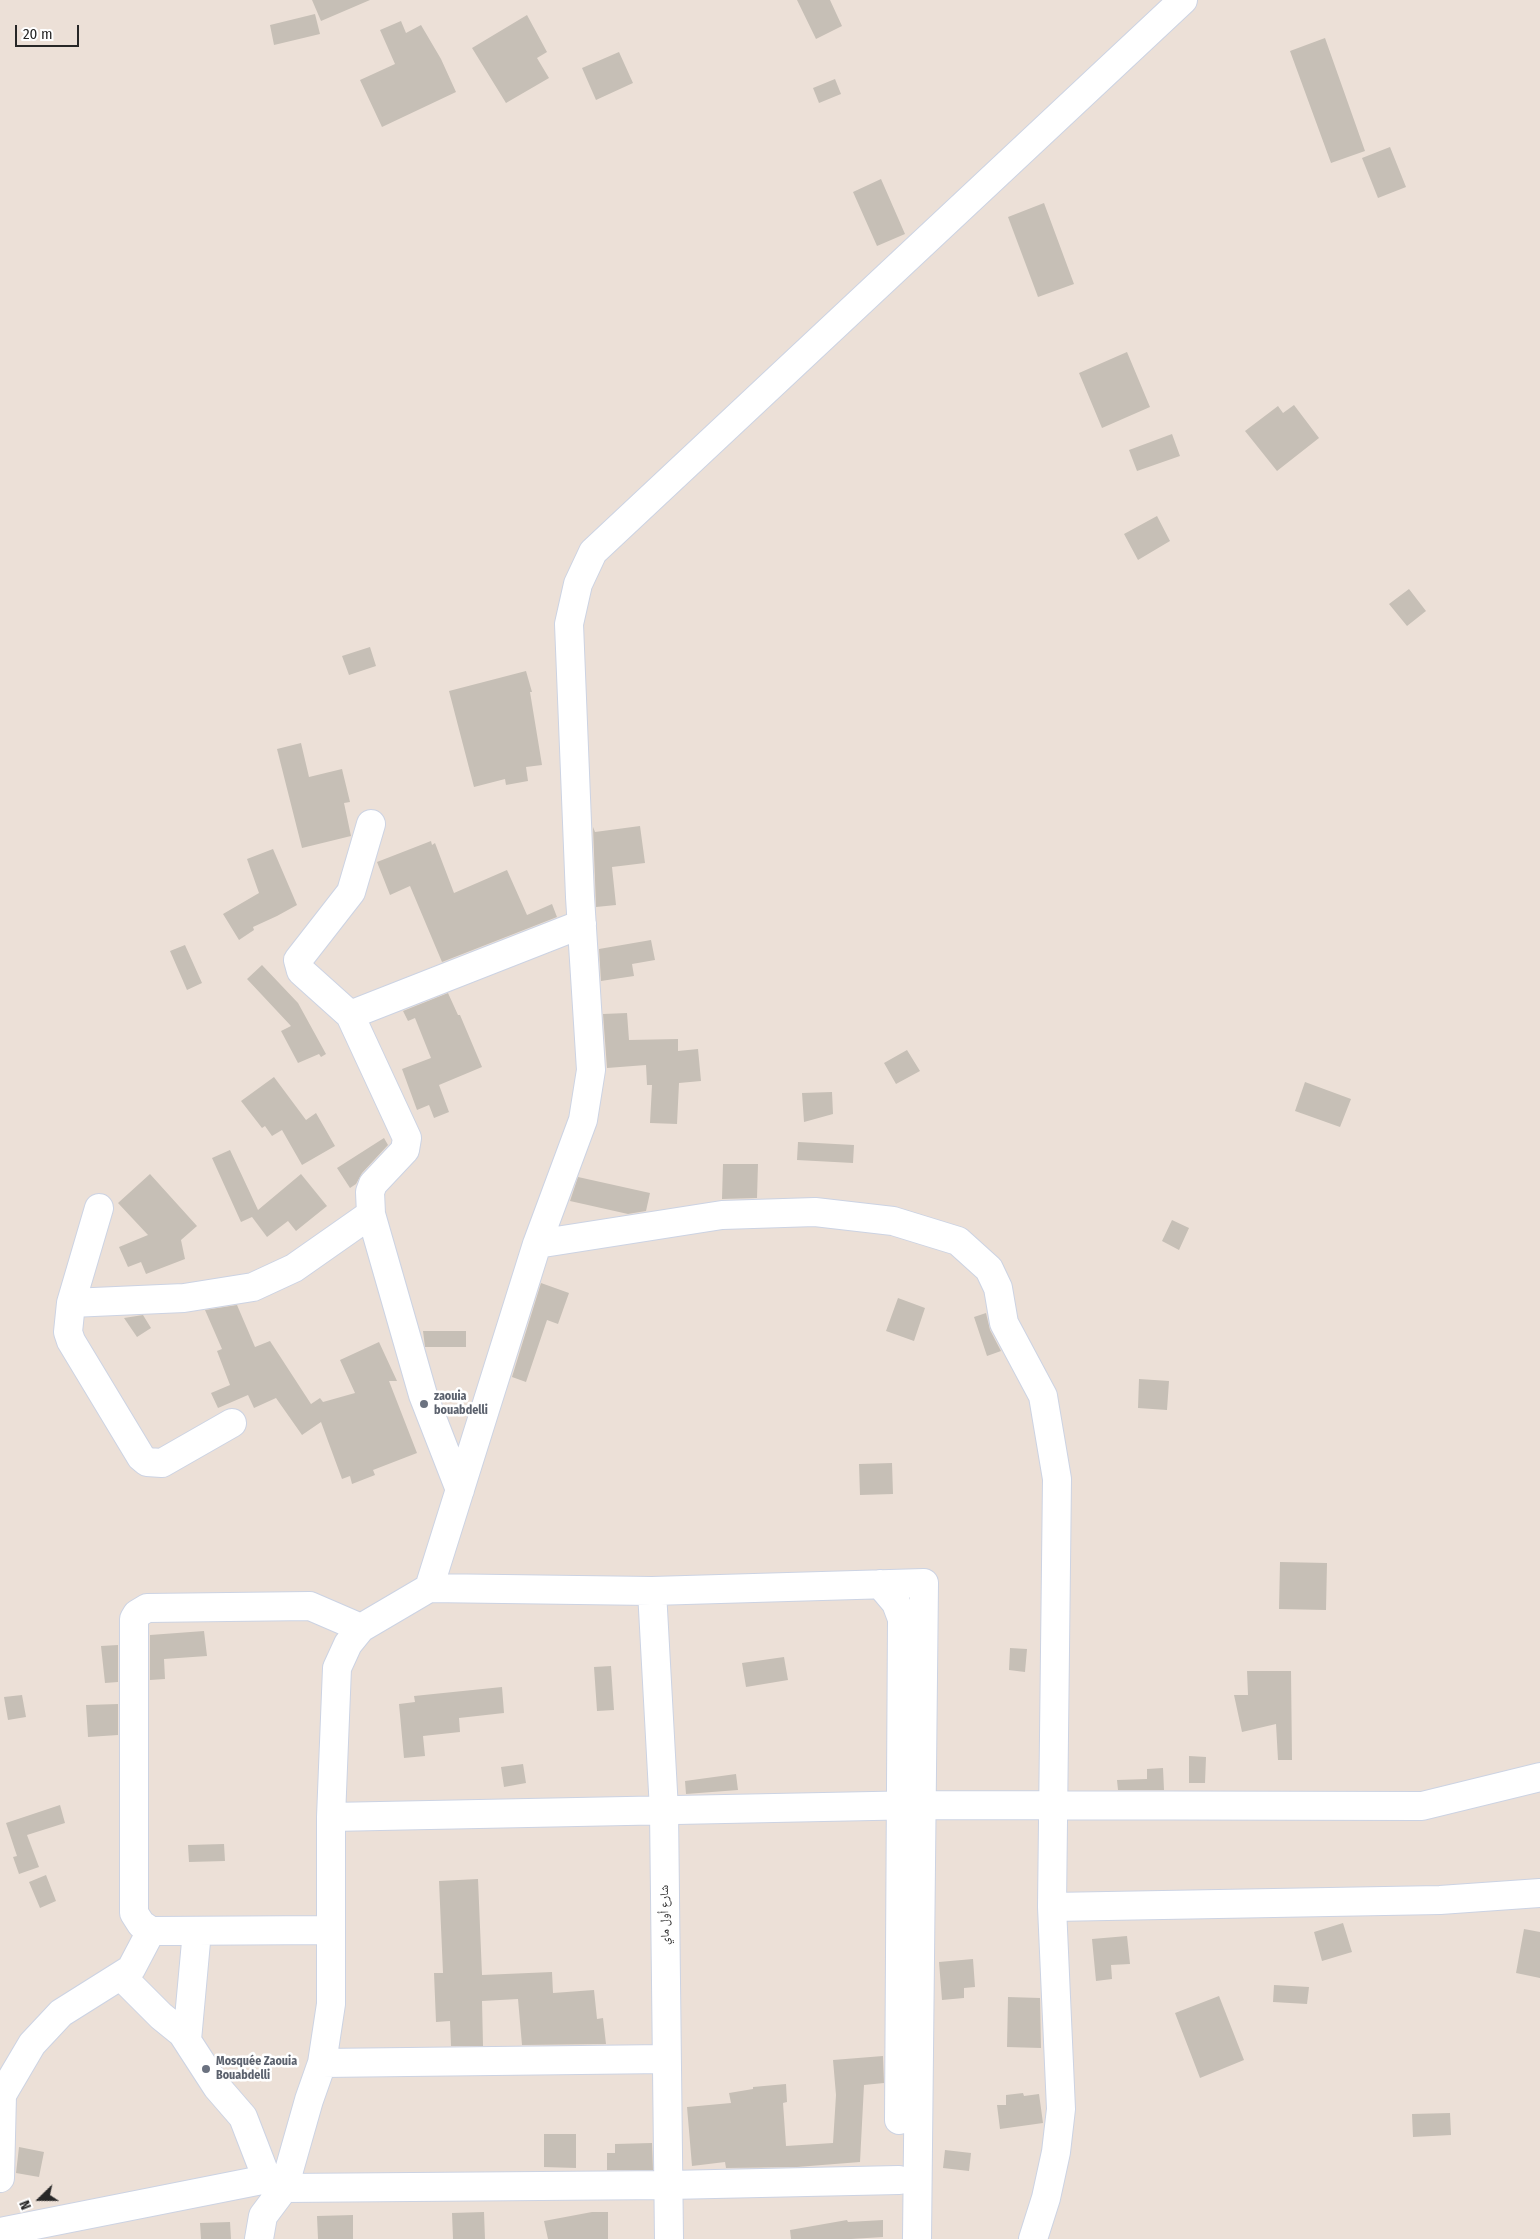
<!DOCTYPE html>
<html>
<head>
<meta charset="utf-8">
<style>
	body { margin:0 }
	#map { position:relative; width:1540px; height:2239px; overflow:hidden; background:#ece0d7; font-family:"Fira Sans Condensed",sans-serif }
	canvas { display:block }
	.north { position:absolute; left:15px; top:2174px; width:50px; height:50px; -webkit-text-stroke:4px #fff; paint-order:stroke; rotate:248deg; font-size:14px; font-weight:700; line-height:20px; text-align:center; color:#272727 }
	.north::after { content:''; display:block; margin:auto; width:18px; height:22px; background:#272727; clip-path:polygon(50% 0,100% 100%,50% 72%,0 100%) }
	.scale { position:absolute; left:15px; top:25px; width:64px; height:22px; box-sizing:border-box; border:2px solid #272727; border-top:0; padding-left:6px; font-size:15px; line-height:18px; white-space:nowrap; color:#272727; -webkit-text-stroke:4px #fff; paint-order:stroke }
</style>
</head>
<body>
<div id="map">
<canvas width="1540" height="2239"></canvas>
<div class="north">N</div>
<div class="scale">20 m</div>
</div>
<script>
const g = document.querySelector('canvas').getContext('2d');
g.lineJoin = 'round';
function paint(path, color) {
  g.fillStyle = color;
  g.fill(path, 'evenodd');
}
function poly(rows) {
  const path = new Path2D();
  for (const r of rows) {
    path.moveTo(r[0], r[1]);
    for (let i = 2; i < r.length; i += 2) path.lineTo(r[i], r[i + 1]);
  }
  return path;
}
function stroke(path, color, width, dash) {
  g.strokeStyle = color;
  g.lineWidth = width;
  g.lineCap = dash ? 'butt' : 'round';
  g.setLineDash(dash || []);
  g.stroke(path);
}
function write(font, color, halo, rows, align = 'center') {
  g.font = font + ' "Fira Sans Condensed","Noto Naskh Arabic",sans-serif';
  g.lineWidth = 5;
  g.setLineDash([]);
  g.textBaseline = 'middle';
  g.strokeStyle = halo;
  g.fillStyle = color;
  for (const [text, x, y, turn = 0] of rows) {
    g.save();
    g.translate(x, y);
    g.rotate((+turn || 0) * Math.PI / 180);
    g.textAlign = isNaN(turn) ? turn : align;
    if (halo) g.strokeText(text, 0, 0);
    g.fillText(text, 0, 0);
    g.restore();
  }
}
paint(poly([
	[312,0,370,0,321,21],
	[797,0,830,0,842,26,816,39],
	[315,14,320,34,274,45,270,25],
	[527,15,547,52,537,58,549,78,506,103,472,48],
	[401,21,406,33,421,25,441,59,456,92,382,127,360,80,395,64,380,30],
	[1325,38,1365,151,1331,163,1290,51],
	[619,52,633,83,596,100,582,68],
	[835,79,841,94,819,103,813,88],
	[1390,147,1406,187,1378,198,1362,158],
	[881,179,905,234,877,246,853,192],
	[1044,203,1074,284,1038,297,1008,217],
	[1127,352,1150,407,1102,428,1079,373],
	[1294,405,1319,438,1277,471,1245,431,1278,406,1283,413],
	[1172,434,1180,456,1137,471,1129,450],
	[1157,516,1170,541,1138,560,1124,534],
	[1409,589,1426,611,1407,626,1389,604],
	[370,647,376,666,349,675,342,656],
	[526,671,532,692,530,692,542,765,526,767,528,781,506,785,505,779,474,787,449,691],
	[301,743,309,777,342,769,350,802,344,803,351,836,302,848,277,749],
	[640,826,645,863,612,867,616,905,596,907,593,827,595,832],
	[431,841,432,845,435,843,454,893,507,870,527,915,552,904,557,917,442,962,410,886,390,895,377,862],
	[273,849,297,905,277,916,253,927,254,930,239,940,223,914,259,893,247,859],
	[651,940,655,960,632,964,634,976,601,981,599,949],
	[185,945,202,983,187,990,170,951],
	[262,965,298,1003,326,1054,321,1057,319,1054,298,1063,281,1031,291,1026,247,979],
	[448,993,458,1015,460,1015,482,1067,439,1085,449,1112,434,1118,429,1105,417,1110,402,1069,431,1058,415,1018,408,1021,403,1011],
	[627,1013,629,1040,678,1039,678,1051,698,1049,701,1081,679,1083,677,1124,650,1123,652,1085,647,1085,646,1065,607,1068,603,1014],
	[907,1050,920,1071,896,1084,884,1063],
	[274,1077,306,1120,316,1113,335,1146,302,1165,282,1130,272,1136,265,1126,262,1128,241,1101],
	[1305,1082,1351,1099,1340,1127,1295,1111],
	[832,1092,833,1114,804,1122,802,1093],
	[384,1138,388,1145,362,1173,356,1184,350,1188,337,1168],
	[798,1142,854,1145,853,1163,797,1160],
	[230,1150,258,1210,301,1174,327,1206,296,1231,288,1221,267,1237,252,1217,241,1222,212,1158],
	[723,1164,758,1164,757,1198,722,1199],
	[150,1174,197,1226,181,1240,185,1259,146,1274,141,1262,128,1267,119,1247,148,1235,118,1203],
	[578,1177,650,1193,646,1211,628,1214,570,1201],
	[1172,1220,1189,1228,1179,1250,1162,1241],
	[541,1283,569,1293,558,1324,547,1320,526,1382,512,1377],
	[898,1298,925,1308,914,1341,886,1331],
	[237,1305,255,1347,270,1341,311,1404,320,1398,323,1402,355,1393,340,1360,379,1342,397,1381,389,1381,417,1453,373,1470,375,1475,352,1484,350,1476,342,1479,321,1422,302,1435,276,1398,254,1408,248,1395,218,1408,211,1393,230,1385,217,1351,222,1349,205,1310],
	[986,1313,990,1330,1001,1351,987,1356,974,1317],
	[143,1315,151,1328,137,1337,124,1318],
	[423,1331,466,1331,466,1347,425,1347],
	[1139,1379,1169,1381,1167,1410,1138,1408],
	[892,1463,893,1494,860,1495,859,1464],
	[1280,1562,1327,1563,1326,1610,1279,1609],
	[204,1631,207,1656,164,1659,165,1679,150,1680,150,1635],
	[118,1645,118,1682,105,1683,101,1646],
	[1010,1648,1027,1649,1025,1672,1009,1670],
	[784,1657,788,1680,746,1687,742,1663],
	[611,1666,614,1710,597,1711,594,1667],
	[1247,1671,1291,1671,1292,1760,1278,1760,1276,1724,1242,1732,1234,1695,1248,1695],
	[502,1687,504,1713,459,1718,460,1732,423,1736,425,1756,404,1758,399,1704,415,1702,414,1696],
	[22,1695,26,1717,8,1720,4,1697],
	[118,1704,118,1735,88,1737,86,1705],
	[1189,1756,1206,1757,1205,1783,1189,1783],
	[523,1764,526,1783,504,1787,501,1767],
	[1163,1768,1164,1790,1118,1790,1117,1780,1147,1779,1147,1769],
	[736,1774,738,1790,686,1794,685,1781],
	[60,1805,65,1823,27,1835,39,1867,19,1874,13,1857,17,1856,6,1823],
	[224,1844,225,1861,189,1862,188,1845],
	[46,1875,56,1901,40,1908,29,1882],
	[478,1879,482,1975,552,1972,553,1993,594,1990,597,2019,603,2018,606,2044,522,2045,518,1999,482,2001,483,2046,451,2046,450,2021,436,2022,434,1973,443,1973,439,1881],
	[1343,1923,1352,1952,1322,1961,1314,1932],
	[1524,1929,1540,1932,1540,1978,1516,1973],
	[1127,1936,1130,1964,1111,1965,1112,1979,1096,1981,1092,1939],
	[973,1959,975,1987,964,1988,964,1998,942,2000,939,1962],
	[1274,1985,1309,1987,1307,2004,1273,2002],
	[1219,1996,1244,2060,1200,2078,1175,2013],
	[1008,1997,1040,1998,1041,2048,1007,2047],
	[883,2056,884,2083,864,2085,860,2162,797,2167,726,2168,725,2162,692,2166,687,2107,731,2103,729,2093,753,2089,753,2087,786,2084,787,2102,783,2103,786,2146,833,2143,836,2095,833,2060],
	[1023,2093,1024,2096,1039,2094,1043,2123,1000,2129,997,2105,1006,2105,1006,2095],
	[1450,2113,1451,2135,1413,2137,1412,2114],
	[544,2134,576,2134,576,2168,544,2167],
	[652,2143,653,2170,607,2170,607,2153,615,2153,615,2144],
	[19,2147,44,2152,39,2177,16,2173],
	[945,2150,971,2153,969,2171,943,2168],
	[484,2212,485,2239,453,2239,452,2213],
	[592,2212,608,2212,608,2239,548,2239,544,2221],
	[353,2215,353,2239,318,2239,317,2216],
	[847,2220,848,2222,883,2220,883,2237,851,2239,791,2239,790,2230],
	[230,2222,231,2239,201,2239,200,2223]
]), '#c6bfb6');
const minor = poly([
	[350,1015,301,971,298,960,351,892,371,824],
	[99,1208,71,1303,184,1298,253,1287,294,1268,371,1214],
	[537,1244,722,1215,815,1212,893,1221,958,1241,989,1269,998,1288,1004,1323,1043,1396,1057,1479,1052,1907,1061,2109,1056,2152,1046,2198,1033,2239],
	[71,1303,68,1332,71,1341,141,1457,147,1462,162,1463,232,1423],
	[460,1490,423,1395,371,1214,370,1192,373,1184,405,1150,407,1138,350,1015,582,924],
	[880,1584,896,1603,902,1619,899,2120],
	[429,1588,652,1591,924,1583,917,2239],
	[652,1591,664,1810,669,2239],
	[331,1817,922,1805,1422,1806,1540,1777],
	[1052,1907,1440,1900,1540,1893],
	[331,1930,151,1931,141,1924,134,1913,134,1619,137,1614,147,1608,310,1606,361,1628],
	[121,1976,161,2016,182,2033,217,2087,243,2117,267,2179],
	[187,2040,197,1931],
	[322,2063,666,2059],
	[0,2178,2,2095,32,2044,61,2013,131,1969,151,1931],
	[0,2232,267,2179,284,2188,669,2185,899,2180],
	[259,2239,263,2216,284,2188,309,2100,322,2063,331,2004,331,1817,337,1668,348,1644,361,1628,429,1588,537,1244,583,1120,591,1070,580,897,569,624,578,584,593,552,1183,0]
]);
stroke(minor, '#ccd3e3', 30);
stroke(minor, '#fff', 28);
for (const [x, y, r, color] of [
	[424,1404,5,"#6b7280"],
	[206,2069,5,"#6b7280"]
]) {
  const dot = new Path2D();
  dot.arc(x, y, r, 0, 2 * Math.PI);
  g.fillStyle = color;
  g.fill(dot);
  stroke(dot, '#fff', 2);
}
write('bold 12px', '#5b616d', '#fff', [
	["zaouia",434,1397],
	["bouabdelli",434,1411],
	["Mosquée Zaouia",216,2062],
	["Bouabdelli",216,2076]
], 'left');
write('12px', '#272727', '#fff', [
	["شارع أول ماي",665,1915,-91]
]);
</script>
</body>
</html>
